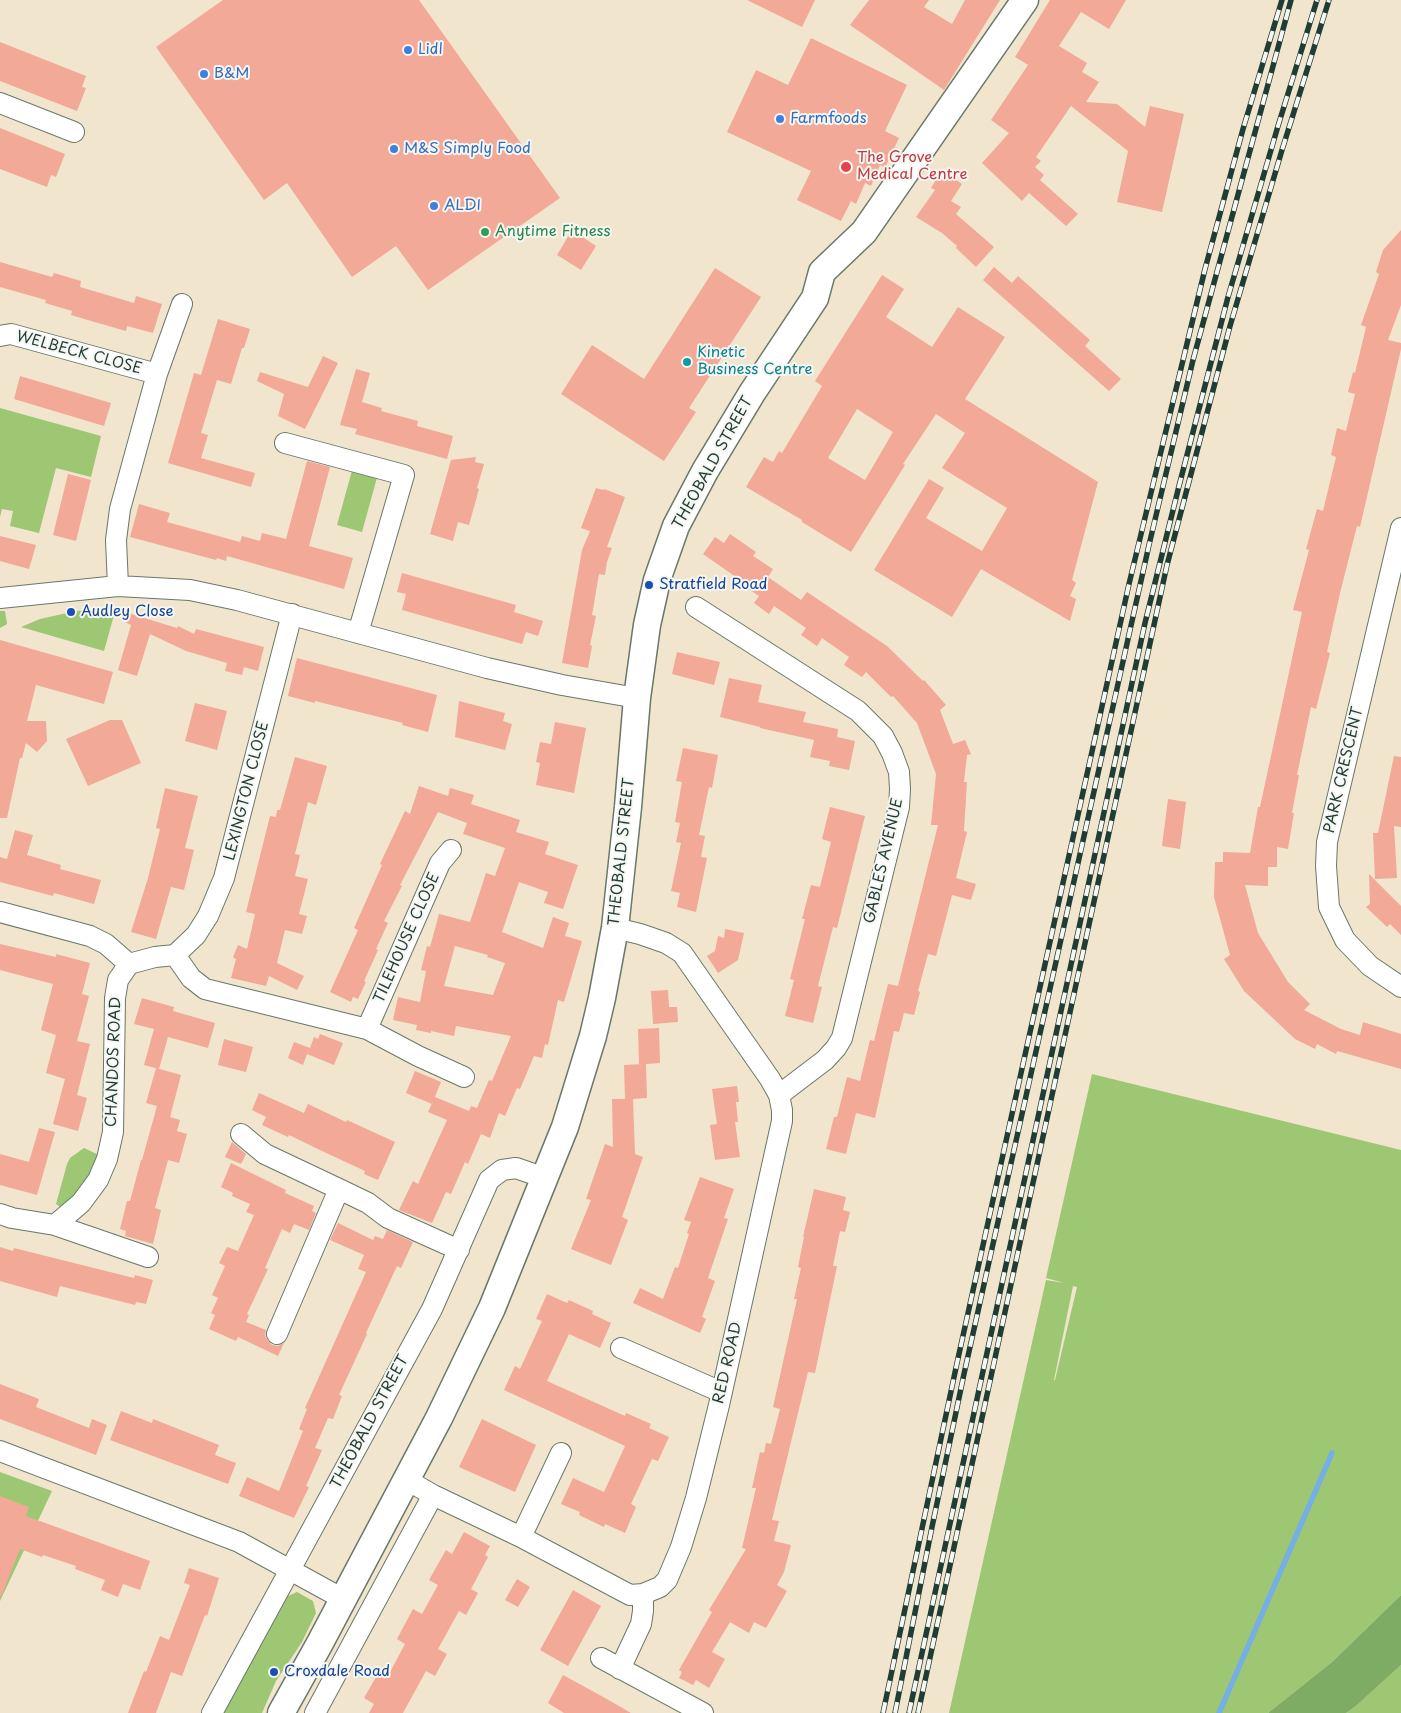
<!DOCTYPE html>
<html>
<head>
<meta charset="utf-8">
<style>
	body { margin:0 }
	canvas { display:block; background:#f1e5cd }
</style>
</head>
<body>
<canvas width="1401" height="1713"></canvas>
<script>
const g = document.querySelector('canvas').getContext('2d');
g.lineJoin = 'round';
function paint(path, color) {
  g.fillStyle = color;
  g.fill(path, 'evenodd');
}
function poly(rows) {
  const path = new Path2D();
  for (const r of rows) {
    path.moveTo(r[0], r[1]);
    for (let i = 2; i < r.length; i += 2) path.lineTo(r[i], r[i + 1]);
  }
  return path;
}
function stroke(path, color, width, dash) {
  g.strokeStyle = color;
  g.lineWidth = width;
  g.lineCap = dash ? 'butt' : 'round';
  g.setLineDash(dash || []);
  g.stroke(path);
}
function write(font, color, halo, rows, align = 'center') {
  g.font = font + ' "Playpen Sans",sans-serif';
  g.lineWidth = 4;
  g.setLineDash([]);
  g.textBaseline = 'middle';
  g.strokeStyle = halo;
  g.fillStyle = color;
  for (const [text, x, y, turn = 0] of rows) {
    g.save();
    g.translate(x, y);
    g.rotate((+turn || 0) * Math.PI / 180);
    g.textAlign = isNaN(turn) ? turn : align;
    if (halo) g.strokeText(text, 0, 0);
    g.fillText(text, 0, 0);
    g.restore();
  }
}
paint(poly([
	[0,408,101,436,91,477,56,468,39,533,10,526,13,511,2,509,0,517],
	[353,467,378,474,362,532,337,525],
	[116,608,104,651,21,627,40,619,76,611],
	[0,611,5,611,7,624,0,628],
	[1092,1074,1401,1150,1401,1595,1332,1662,1268,1713,949,1713,1046,1280,1064,1283,1046,1278],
	[1073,1286,1077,1287,1055,1380,1054,1380],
	[84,1148,99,1155,93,1173,82,1189,62,1208,56,1204,67,1164,70,1158],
	[0,1472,52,1491,0,1601],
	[297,1592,313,1601,316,1613,302,1642,276,1681,262,1713,219,1713,281,1599],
	[1401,1665,1401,1713,1346,1713,1356,1706]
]), '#9dc773');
paint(poly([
	[1401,1595,1401,1665,1356,1706,1346,1713,1268,1713,1332,1662]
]), '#7eac65');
stroke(poly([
	[1219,1713,1332,1453]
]), '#74afe5', 5.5);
paint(poly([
	[223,0,419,0,560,198,428,290,396,246,352,277,287,183,264,200,156,47],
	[747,0,815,0,802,27],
	[869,0,929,0,924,7,952,24,965,0,1000,0,944,90,850,25],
	[1050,0,1126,0,1109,29,1081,12,1059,46,1087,63,1082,72,1099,82,1086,102,1117,104,1145,127,1150,106,1184,114,1162,212,1117,202,1128,151,1071,106,1036,157,1041,161,1035,167,1044,175,1040,180,1078,214,1066,226,1029,193,1022,201,982,163,1009,133,991,120,1028,65,1015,57],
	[811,38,907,85,885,131,899,138,885,168,880,165,871,186,865,183,856,204,851,201,841,221,797,200,811,171,727,132,756,70,788,85],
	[0,42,86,76,82,87,86,88,77,111,0,81],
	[0,128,65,154,56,177,51,175,47,187,0,169],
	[942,170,962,184,951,201,961,207,956,214,994,247,976,267,956,248,957,246,942,233,916,217,935,190,931,188],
	[572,230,596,246,581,270,557,255],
	[1401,230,1401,305,1388,340,1401,343,1401,349,1360,527,1357,526,1340,593,1327,652,1330,653,1316,709,1311,707,1297,775,1299,775,1292,813,1294,813,1288,849,1277,847,1277,867,1268,867,1268,886,1245,885,1258,933,1288,982,1310,1004,1304,1010,1341,1029,1360,1035,1363,1022,1401,1034,1401,1069,1337,1051,1336,1054,1317,1044,1315,1049,1295,1039,1244,991,1224,959,1230,955,1214,897,1215,862,1223,862,1223,852,1250,853,1258,807,1260,807,1302,612,1293,610,1309,550,1306,549,1317,509,1323,511,1336,457,1331,455,1337,428,1346,431,1355,394,1348,392,1353,372,1355,373,1366,327,1361,325,1379,274,1376,272,1383,250],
	[0,262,52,277,54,273,81,281,80,287,134,303,136,296,162,304,153,333,127,326,126,331,98,323,71,315,72,311,45,303,46,300,0,287],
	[994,267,1012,283,1018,276,1090,340,1085,346,1121,379,1109,391,983,280],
	[715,268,761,297,689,408,696,412,664,461,561,394,592,345,644,379],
	[882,275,904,289,886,317,932,347,958,307,1005,337,965,399,1098,482,1072,580,1076,583,1070,596,1076,599,1070,621,981,569,952,617,874,570,929,479,944,488,926,518,982,551,1007,508,942,468,965,433,936,414,903,464,905,465,851,552,802,522,802,520,746,487,764,457,773,462,779,451,782,453,822,386,815,381],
	[857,409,893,432,865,480,828,458],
	[218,319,250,329,244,348,242,348,231,384,217,380,201,433,208,435,201,458,255,473,251,487,168,463,194,373,201,375],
	[323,356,338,363,305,429,278,416,284,394,257,381,260,372,308,387],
	[356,369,370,373,362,402,382,408,381,411,418,421,417,426,453,436,447,459,355,434,357,429,340,425],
	[20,376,111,403,104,426,14,399],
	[476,457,475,462,484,464,477,488,479,489,469,525,458,522,453,541,430,534,451,460],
	[307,461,330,467,309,546,353,558,344,589,227,556,226,561,217,558,216,560,130,537,139,504,170,513,167,522,240,542,242,536,260,541,262,533,286,539],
	[68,474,91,480,76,541,53,535],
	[596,488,603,490,604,489,625,497,607,547,612,548,607,562,605,575,599,574,592,615,596,616,590,645,592,646,588,668,562,663,582,550,590,531,581,528],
	[730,534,756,552,753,556,773,569,768,577,801,600,807,592,887,646,923,681,924,680,946,705,940,710,953,744,965,740,971,754,967,755,964,782,967,782,964,831,967,832,956,878,976,884,971,900,952,895,936,956,928,954,918,991,920,992,914,1015,904,1013,899,1032,894,1031,875,1118,856,1113,846,1154,826,1149,834,1117,837,1117,847,1077,860,1081,870,1040,874,1041,888,984,898,986,938,825,931,825,936,774,917,723,893,696,891,697,866,672,862,677,844,665,849,657,822,638,817,646,801,635,806,628,774,606,769,614,754,603,759,596,741,584,743,582,703,554,715,537,724,543],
	[0,536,36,545,29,569,0,561],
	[402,573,516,605,514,612,543,621,538,636,526,632,522,644,402,610,406,594,397,592],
	[128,613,177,628,178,626,194,634,196,629,264,647,258,671,244,667,242,675,225,671,227,663,186,651,150,634,137,676,118,670,131,625,125,622],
	[0,640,113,672,104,704,36,685,27,721,46,721,47,741,37,752,26,743,22,758,20,758,7,818,0,818],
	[677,652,720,662,714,685,672,674],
	[297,658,437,695,428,732,402,725,403,723,315,701,315,703,288,696],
	[729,678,762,685,758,702,806,712,803,722,838,729,837,737,855,741,849,770,829,766,830,761,810,757,814,740,760,728,760,727,720,717],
	[459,701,505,713,503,721,512,724,505,750,455,737],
	[195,703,227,711,217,750,185,741],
	[110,720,122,720,141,763,88,786,66,739],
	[555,722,586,728,574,793,536,785,540,763,536,762,540,742,551,744],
	[683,748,718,755,712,788,709,787,699,835,705,836,701,857,707,858,696,912,677,907,680,893,671,891,681,843,676,842,680,823,675,822,682,782,676,781],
	[1394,756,1401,757,1401,827,1394,826,1397,878,1375,879,1373,833,1378,833],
	[295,757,327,766,316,805,308,802,295,854,300,855,295,876,308,879,299,914,307,916,302,934,285,930,277,963,304,976,297,990,269,976,266,986,231,978,236,959,237,960,233,957,238,945,247,949,255,914,246,912,270,816,276,817,277,810,280,810],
	[419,786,448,796,450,788,474,795,471,804,520,820,516,832,549,842,545,854,578,865,563,909,544,903,548,892,519,882,502,932,543,948,553,917,569,923,565,936,582,941,564,1002,558,1000,548,1045,545,1044,542,1058,534,1056,520,1089,517,1088,505,1116,499,1113,490,1138,481,1134,468,1164,465,1162,451,1194,446,1192,432,1223,399,1210,413,1181,418,1184,447,1120,428,1112,435,1097,469,1111,471,1106,477,1108,489,1080,492,1081,511,1036,456,1026,454,1036,431,1031,431,1033,416,1030,417,1025,393,1020,398,997,420,1002,426,971,421,970,427,946,430,947,439,914,470,922,486,873,495,876,505,848,463,834,467,823,438,812,400,885,402,886,384,921,388,923,376,949,378,950,364,981,366,982,358,999,353,997,351,1002,330,992,358,930,354,928,382,865,380,864,405,811,410,814],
	[455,946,488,955,487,957,505,963,493,995,444,986],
	[165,788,198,796,185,848,194,850,184,890,171,887,156,939,131,932,148,878,160,829,156,828],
	[1168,799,1186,802,1180,849,1162,846],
	[830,807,865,816,837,928,833,927,818,986,822,987,813,1023,785,1016,794,980,790,979,805,919,802,919,811,885,820,887,831,842,822,839],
	[15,830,33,835,27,855,61,865,60,869,101,880,94,904,54,893,53,896,0,882,0,857,7,859],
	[1369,874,1401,906,1401,935,1390,924,1387,927,1366,907,1370,904],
	[725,929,744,933,738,960,718,973,707,956,715,951,718,936,724,938],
	[0,944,56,957,56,954,90,963,82,994,89,996,77,1041,90,1044,77,1095,87,1098,78,1131,53,1124,65,1079,46,1073,56,1035,41,1030,53,984,0,970],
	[668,990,669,1007,677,1007,678,1022,653,1024,651,991],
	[142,998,174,1007,173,1011,215,1023,208,1048,168,1037,159,1069,144,1065,154,1029,134,1024],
	[659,1028,660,1063,646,1064,647,1098,633,1099,635,1154,643,1157,622,1217,628,1220,611,1265,571,1249,591,1200,586,1199,605,1144,613,1147,612,1099,625,1099,624,1065,644,1064,639,1064,638,1029],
	[320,1034,343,1043,334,1065,307,1054,303,1065,288,1058,294,1042,310,1048,314,1037,318,1039],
	[224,1039,253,1047,246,1072,218,1065],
	[156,1068,181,1075,170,1117,180,1120,177,1131,187,1134,179,1163,168,1160,155,1208,161,1210,153,1244,125,1236,126,1231,120,1229,127,1201,130,1201,141,1160,142,1160,157,1106,146,1103],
	[415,1071,441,1082,432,1104,406,1093],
	[737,1086,739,1102,736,1102,738,1122,735,1122,740,1157,715,1160,710,1125,717,1124,712,1089],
	[259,1093,304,1113,308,1104,346,1122,347,1120,395,1142,378,1180,364,1174,365,1171,322,1151,289,1135,288,1137,262,1125,266,1117,252,1110],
	[39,1128,55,1132,37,1195,0,1185,0,1154,29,1162],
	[232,1142,246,1154,241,1164,225,1157],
	[231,1163,286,1190,285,1193,314,1206,312,1211,316,1213,309,1230,294,1224,290,1233,282,1229,265,1268,268,1269,247,1314,249,1315,246,1322,266,1330,265,1336,268,1341,272,1345,278,1346,284,1343,278,1356,238,1337,236,1341,209,1329,215,1315,211,1313,218,1298,212,1295,225,1266,219,1263,227,1247,238,1251,254,1215,246,1212,250,1204,232,1196,233,1193,221,1187],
	[700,1177,734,1189,724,1218,728,1219,708,1278,715,1281,702,1317,706,1319,700,1333,633,1303,640,1288,663,1299,675,1267,678,1268,689,1234,687,1233,691,1222,684,1220],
	[814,1189,846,1197,843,1210,850,1212,845,1232,840,1231,833,1266,837,1266,815,1373,808,1372,772,1520,779,1521,774,1541,791,1545,784,1572,777,1585,787,1591,766,1628,754,1622,749,1633,730,1622,712,1652,725,1659,709,1688,696,1680,693,1685,679,1678,682,1672,679,1670,712,1612,709,1610,746,1549,742,1548,756,1488,752,1488,760,1452,764,1453,766,1443,771,1444,780,1409,773,1407,797,1299,794,1299,801,1268,798,1267,804,1237,803,1237],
	[338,1223,373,1240,375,1236,383,1239,387,1230,413,1242,401,1268,397,1266,366,1333,367,1334,339,1395,342,1396,333,1419,328,1418,315,1448,322,1450,306,1486,309,1487,294,1518,239,1496,247,1477,279,1491,303,1431,299,1429,307,1409,305,1408,366,1272,358,1269,364,1255,330,1240],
	[0,1247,13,1251,14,1248,134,1278,135,1275,153,1280,146,1304,136,1302,135,1305,60,1286,57,1297,0,1281],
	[547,1294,567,1303,569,1300,593,1311,592,1314,611,1323,600,1348,569,1334,547,1381,625,1416,626,1413,651,1424,649,1428,669,1437,658,1461,652,1459,631,1504,636,1507,625,1533,605,1524,604,1527,579,1515,580,1512,561,1504,573,1478,604,1492,625,1446,504,1390,515,1366,520,1369,542,1321,536,1319],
	[0,1384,39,1399,36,1407,89,1428,92,1419,107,1425,96,1455,0,1419],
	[121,1411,152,1423,153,1419,219,1445,215,1455,236,1463,228,1484,110,1440],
	[482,1419,536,1445,515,1492,459,1467],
	[0,1496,29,1507,26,1516,150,1561,140,1590,123,1584,118,1597,101,1590,105,1580,75,1569,76,1566,43,1555,42,1557,20,1549,1,1597,0,1597],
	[464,1532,490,1546,485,1555,488,1557,471,1589,478,1593,466,1615,459,1611,438,1649,447,1654,435,1676,426,1671,403,1713,369,1713,374,1704,364,1698,380,1670,389,1674,405,1644,397,1639,413,1609,422,1614,438,1585,429,1580,446,1550,452,1554],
	[189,1568,219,1578,207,1616,205,1615,182,1676,171,1672,156,1713,128,1713,144,1671,146,1672,160,1636,169,1640,190,1585,184,1583],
	[517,1579,530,1587,518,1607,505,1600],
	[573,1590,601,1606,568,1666,540,1650],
	[563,1675,605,1698,631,1713,564,1713,548,1703]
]), '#f2a997');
const minor = poly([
	[0,103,74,132],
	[0,336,11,334,157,374],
	[285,443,404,475,358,633],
	[1401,528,1327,842,1326,866,1329,907,1345,940,1370,966,1401,987],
	[118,586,116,540,120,509,157,374,182,304],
	[0,598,118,586,190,590,237,600,487,668,562,685,637,698],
	[696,607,858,711,883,736,892,753,899,772,900,789,899,807,842,1038,836,1048,825,1060,779,1095],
	[0,912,90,936,106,944,129,964],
	[175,955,196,935,208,916,224,878,292,614],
	[129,964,155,957,175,955,191,978,205,989,367,1029,418,1056,464,1077],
	[367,1029,440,863,451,850],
	[241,1134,265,1154,339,1189],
	[0,1214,12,1218,55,1225,81,1203,98,1180,107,1159,113,1132,115,998,118,980,129,964],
	[55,1225,148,1257],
	[277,1334,339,1189,368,1203,388,1218,459,1250],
	[621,1348,721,1392],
	[0,1451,239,1542,343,1599],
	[407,1480,433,1495,521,1537,630,1595,643,1594,660,1587,667,1580,681,1547,696,1498,719,1405,782,1121,782,1110,779,1095,770,1079,682,953,666,943,640,934,615,928],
	[521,1537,561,1453],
	[601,1658,703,1713],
	[620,1669,641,1624,643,1611,643,1594],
	[212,1713,432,1309,489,1180,502,1170,516,1168,545,1178],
	[315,1713,433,1495]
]);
const tertiary = poly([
	[281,1713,320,1643,439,1418,492,1308,565,1127,593,1036,602,998,615,928,628,807,637,698,647,625,657,580,676,526,705,471,752,393,815,298,822,272,864,232,1025,0]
]);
stroke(minor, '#68786a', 22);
stroke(tertiary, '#68786a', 29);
stroke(minor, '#fff', 20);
stroke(tertiary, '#fff', 26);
const rail = poly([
	[883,1713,957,1363,1129,584,1205,269,1243,129,1282,0],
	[895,1713,932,1527,964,1374,1149,545,1193,360,1291,0],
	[909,1713,1145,623,1179,486,1228,297,1278,126,1317,0],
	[918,1713,1167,565,1230,326,1282,150,1329,0]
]);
stroke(rail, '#1f3d34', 5.5);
stroke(rail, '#f6f6f2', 4, [11]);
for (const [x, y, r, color] of [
	[408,50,5,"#3f7fe0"],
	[204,74,5,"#3f7fe0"],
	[780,119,5,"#3f7fe0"],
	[394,149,5,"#3f7fe0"],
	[846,167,6,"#e0444e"],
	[434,206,5,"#3f7fe0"],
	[485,232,5,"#2e9e5b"],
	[687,362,5,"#0f9aa8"],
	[649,585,5,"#1a4fb4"],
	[71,612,5,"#1a4fb4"],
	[274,1672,5,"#1a4fb4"]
]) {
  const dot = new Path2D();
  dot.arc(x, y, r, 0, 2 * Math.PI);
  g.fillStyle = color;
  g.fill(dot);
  stroke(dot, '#f6f6f2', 2);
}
write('15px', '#366cbe', '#f6f6f2', [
	["Lidl",418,50],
	["B&M",214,74],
	["Farmfoods",790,119],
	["M&S Simply Food",404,149],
	["ALDI",444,206]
], 'left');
write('15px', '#be3a42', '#f6f6f2', [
	["The Grove",857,158],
	["Medical Centre",857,175]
], 'left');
write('15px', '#27864d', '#f6f6f2', [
	["Anytime Fitness",495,232]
], 'left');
write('15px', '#1f3d34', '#f6f6f2', [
	["WELBECK CLOSE",79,353,15],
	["THEOBALD STREET",713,463,-61],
	["PARK CRESCENT",1344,770,-77],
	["LEXINGTON CLOSE",247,791,-76],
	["THEOBALD STREET",622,852,-84],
	["GABLES AVENUE",884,861,-77],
	["TILEHOUSE CLOSE",407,938,-66],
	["CHANDOS ROAD",114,1062,-88],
	["RED ROAD",728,1363,-77],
	["THEOBALD STREET",370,1422,-62]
]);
write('15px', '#0d838f', '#f6f6f2', [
	["Kinetic",697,353],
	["Business Centre",697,370]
], 'left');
write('15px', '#164399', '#f6f6f2', [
	["Stratfield Road",659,585],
	["Audley Close",81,612],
	["Croxdale Road",284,1672]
], 'left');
</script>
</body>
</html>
